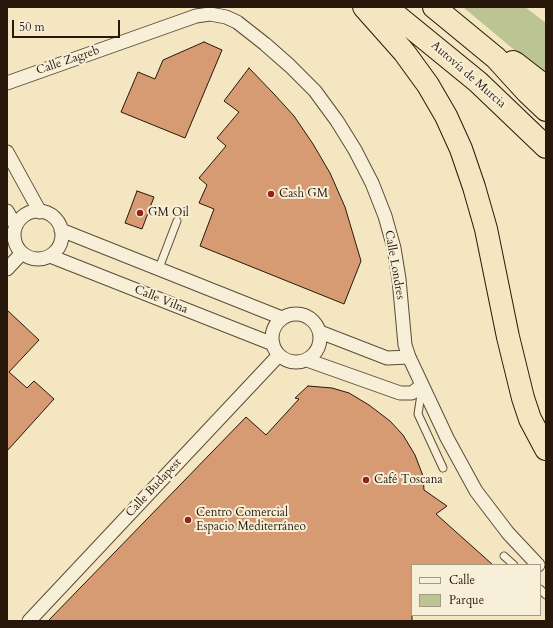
<!DOCTYPE html>
<html>
<head>
<meta charset="utf-8">
<style>
	body { margin:0 }
	#map { position:relative; width:553px; height:628px; overflow:hidden; background:#f3e6c1; font-family:Cardo,serif }
	canvas { display:block }
	.frame { position:absolute; inset:0; border:8px solid #28180c; pointer-events:none }
	.legend { position:absolute; left:411px; top:564px; width:130px; height:52px; box-sizing:border-box; background:#f7efd7; border:1px solid #a49986; margin:0; padding:5px 7px; list-style:none; font-size:12px; color:#28180c }
	.legend li { display:flex; align-items:center; gap:8px; height:20px }
	.legend b { width:20px; border:1px solid #a49986 }
	.scale { position:absolute; left:12px; top:20px; width:108px; height:18px; box-sizing:border-box; border:2px solid #28180c; border-top:0; padding-left:5px; font-size:12px; line-height:14px; white-space:nowrap; color:#28180c; -webkit-text-stroke:3px #f7efd7; paint-order:stroke }
</style>
</head>
<body>
<div id="map">
<canvas width="553" height="628"></canvas>
<div class="frame"></div>
<ul class="legend">
<li><b style="height:5px;background:#f7efd7"></b>Calle</li>
<li><b style="height:11px;background:#bbc492"></b>Parque</li>
</ul>
<div class="scale">50 m</div>
</div>
<script>
const g = document.querySelector('canvas').getContext('2d');
g.lineJoin = 'round';
function paint(path, color) {
  g.fillStyle = color;
  g.fill(path, 'evenodd');
}
function poly(rows) {
  const path = new Path2D();
  for (const r of rows) {
    if (r.length === 3) {
      path.moveTo(r[0] + r[2], r[1]);
      path.arc(r[0], r[1], r[2], 0, 2 * Math.PI);
      continue;
    }
    path.moveTo(r[0], r[1]);
    for (let i = 2; i < r.length; i += 2) path.lineTo(r[i], r[i + 1]);
  }
  return path;
}
function stroke(path, color, width, dash) {
  g.strokeStyle = color;
  g.lineWidth = width;
  g.lineCap = dash ? 'butt' : 'round';
  g.setLineDash(dash || []);
  g.stroke(path);
}
function write(font, color, halo, rows, align = 'center') {
  g.font = font + ' Cardo,serif';
  g.lineWidth = 4;
  g.setLineDash([]);
  g.textBaseline = 'middle';
  g.strokeStyle = halo;
  g.fillStyle = color;
  for (const [text, x, y, turn = 0] of rows) {
    g.save();
    g.translate(x, y);
    g.rotate((+turn || 0) * Math.PI / 180);
    g.textAlign = isNaN(turn) ? turn : align;
    if (halo) g.strokeText(text, 0, 0);
    g.fillText(text, 0, 0);
    g.restore();
  }
}
paint(poly([
	[463,7,525,7,546,23,546,74,512,48]
]), '#bbc492');
const building = poly([
	[204,42,222,50,185,138,121,112,138,72,155,79,163,60,204,42],
	[249,68,274,94,294,116,313,144,330,173,345,207,361,261,344,304,200,246,214,209,199,203,207,185,199,178,226,146,217,138,239,112,224,101,249,68],
	[137,191,154,197,142,229,125,223,137,191],
	[7,310,39,340,9,372,27,388,34,381,54,399,7,451,7,310],
	[308,386,332,388,349,393,369,405,390,421,403,435,415,455,423,476,424,490,447,506,436,514,493,565,412,565,412,621,48,621,246,417,266,435,299,399,295,398,308,386]
]);
paint(building, '#d79b73');
stroke(building, '#28180c', 1);
const lane = poly([
	[159,268,177,221],
	[422,388,418,414,443,468],
	[504,556,514,565],
	[540,589,546,595]
]);
const street = poly([
	[7,83,196,16,210,14,226,17,237,22,265,44,290,66,315,91,337,121,355,150,372,183,385,216,394,248,399,279,405,345,409,357,447,438,476,491,508,533,538,565],
	[7,152,40,212],
	[7,211,16,226],
	[38,235,24],
	[61,230,282,318],
	[50,256,273,344],
	[7,269,22,253],
	[296,338,24],
	[320,332,387,358,409,357],
	[307,360,400,393,412,393,422,385],
	[29,621,279,355]
]);
const highway = poly([
	[364,7,404,52,428,85,446,116,461,149,474,187,486,229,508,337,523,398,530,419,546,449],
	[386,7,478,82,546,147],
	[434,7,496,58,527,92,546,110],
	[513,62,515,63,546,87]
]);
stroke(lane, '#5b4c39', 9);
stroke(street, '#5b4c39', 15);
stroke(highway, '#28180c', 24);
stroke(lane, '#f7efd7', 7);
stroke(street, '#f7efd7', 13);
stroke(highway, '#f3e6c1', 22);
for (const [x, y, r, color] of [
	[271,194,4,"#8f2418"],
	[140,213,4,"#8f2418"],
	[366,480,4,"#8f2418"],
	[188,520,4,"#8f2418"]
]) {
  const dot = new Path2D();
  dot.arc(x, y, r, 0, 2 * Math.PI);
  g.fillStyle = color;
  g.fill(dot);
  stroke(dot, '#f7efd7', 1.5);
}
write('12px', '#28180c', '#f7efd7', [
	["Calle Zagreb",68,61,-19],
	["Autovía de Murcia",468,75,41],
	["Calle Londres",394,265,80],
	["Calle Vilna",161,300,22],
	["Calle Budapest",154,488,-47]
]);
write('12px', '#28180c', '#f7efd7', [
	["Cash GM",279,194],
	["GM Oil",148,213],
	["Café Toscana",374,480],
	["Centro Comercial",196,513],
	["Espacio Mediterráneo",196,527]
], 'left');
</script>
</body>
</html>
